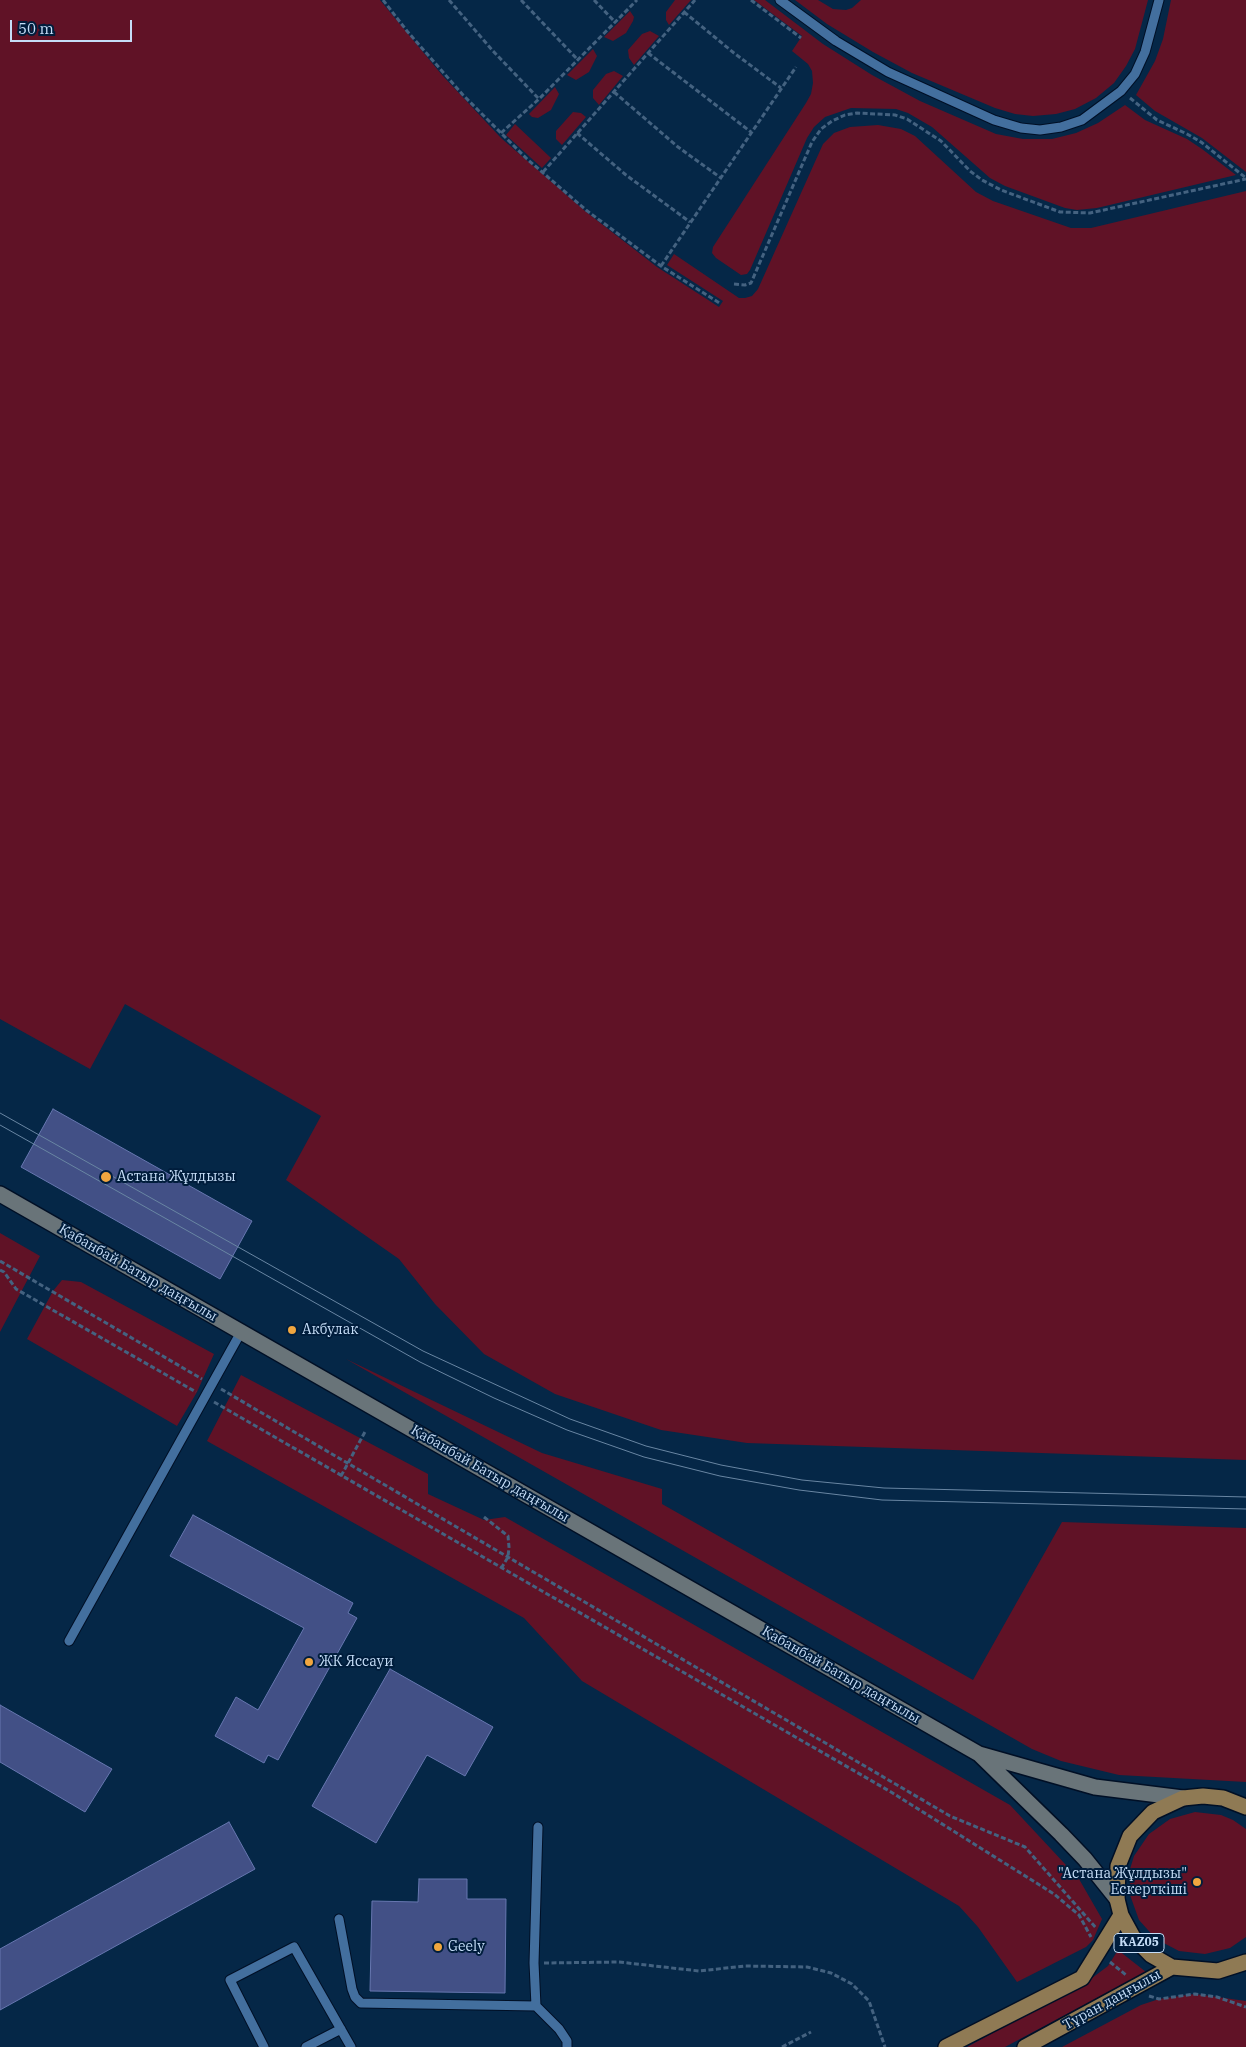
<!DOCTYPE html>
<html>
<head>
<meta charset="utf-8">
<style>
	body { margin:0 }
	#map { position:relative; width:1246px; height:2047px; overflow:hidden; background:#052747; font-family:"IBM Plex Serif",serif }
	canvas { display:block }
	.scale { position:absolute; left:10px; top:20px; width:122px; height:22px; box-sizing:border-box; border:2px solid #c5ddf7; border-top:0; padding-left:6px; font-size:15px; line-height:18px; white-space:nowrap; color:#c5ddf7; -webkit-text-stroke:4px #001d3c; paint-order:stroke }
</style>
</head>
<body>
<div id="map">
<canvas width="1246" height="2047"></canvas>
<div class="scale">50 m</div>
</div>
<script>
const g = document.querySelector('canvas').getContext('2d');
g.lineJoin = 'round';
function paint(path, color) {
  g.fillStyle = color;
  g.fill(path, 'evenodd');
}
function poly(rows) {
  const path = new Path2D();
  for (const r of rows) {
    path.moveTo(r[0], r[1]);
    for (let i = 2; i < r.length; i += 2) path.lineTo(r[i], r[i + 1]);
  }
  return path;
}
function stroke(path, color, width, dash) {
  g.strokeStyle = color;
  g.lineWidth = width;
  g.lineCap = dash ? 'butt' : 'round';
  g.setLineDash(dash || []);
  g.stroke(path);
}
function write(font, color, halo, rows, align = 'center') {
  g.font = font + ' "IBM Plex Serif",serif';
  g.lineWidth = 4;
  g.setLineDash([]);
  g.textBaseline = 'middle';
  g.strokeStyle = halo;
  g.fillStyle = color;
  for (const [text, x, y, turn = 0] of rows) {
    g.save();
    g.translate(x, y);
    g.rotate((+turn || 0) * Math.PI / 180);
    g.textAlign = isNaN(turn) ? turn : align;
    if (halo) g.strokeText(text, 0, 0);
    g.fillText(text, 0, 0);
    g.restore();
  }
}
paint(poly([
	[0,0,380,0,442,75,501,138,585,211,657,267,719,307,723,301,667,265,674,254,739,298,745,298,752,296,758,289,823,144,834,133,850,127,878,125,901,129,915,136,976,192,993,201,1071,228,1091,228,1246,191,1246,1460,747,1443,661,1430,555,1394,484,1354,435,1304,399,1259,286,1180,321,1116,125,1004,90,1069,0,1019],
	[675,0,691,0,669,25,666,20,666,12],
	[754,0,765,0,823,44,872,75,920,101,996,134,1023,139,1052,139,1076,133,1098,123,1125,105,1145,120,1187,139,1202,149,1236,175,1097,208,1077,210,1065,208,1005,186,990,178,932,127,908,113,896,109,851,108,825,117,814,127,807,138,750,270,747,274,741,275,716,258,712,253,713,247,806,103,811,94,813,83,812,71,808,64,792,51,802,36],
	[795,0,818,0,833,9,846,10,852,8,861,0,1148,0,1135,49,1126,66,1114,83,1096,98,1075,109,1056,114,1033,116,1015,114,995,108,912,73,873,52,827,24],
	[1171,0,1246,0,1246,172,1202,138,1155,111,1136,95,1155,61,1163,39],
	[630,11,634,17,633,21,626,33,613,41,604,37],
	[650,31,659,36,634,65,629,58,628,50,642,34],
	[593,49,597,56,589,72,576,80,567,75],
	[614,71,623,76,599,105,593,98,593,90,606,74],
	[555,87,559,94,551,110,538,118,532,117,529,114],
	[573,112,581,113,586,117,562,145,556,139,556,131],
	[515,124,551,158,542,168,506,135],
	[0,1233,40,1256,0,1332],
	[62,1280,81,1282,214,1354,197,1392,177,1426,27,1339,53,1291],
	[346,1359,542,1453,662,1489,662,1504,973,1680,1062,1522,1246,1528,1246,1782,1119,1775,1061,1761,1032,1749],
	[241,1375,428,1474,428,1494,484,1520,505,1517,1010,1805,1079,1879,1102,1919,1093,1940,1086,1947,1017,1982,978,1927,959,1906,582,1681,524,1618,207,1441],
	[1195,1812,1221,1815,1233,1820,1246,1829,1246,1937,1230,1948,1205,1954,1179,1951,1156,1939,1139,1920,1130,1895,1130,1869,1134,1856,1149,1834,1170,1819],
	[1118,1950,1146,1972,1005,2047,967,2047,1088,1981,1108,1966],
	[1195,1994,1246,2001,1246,2047,1062,2047,1141,2005,1159,1999]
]), '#601226');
const building = poly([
	[53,1109,252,1221,220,1279,21,1167,53,1109],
	[193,1515,353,1603,348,1613,357,1618,278,1760,268,1755,264,1763,215,1736,236,1697,258,1710,304,1628,170,1556,193,1515],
	[390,1669,493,1727,465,1776,427,1755,376,1843,312,1806,390,1669],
	[0,1705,112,1769,85,1812,0,1762,0,1705],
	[229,1822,255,1869,0,2010,0,1949,229,1822],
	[419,1879,467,1879,467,1899,506,1899,505,1993,370,1991,372,1901,418,1902,419,1879]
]);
paint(building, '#425086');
stroke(building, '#6777b0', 1);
const lane = poly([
	[780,0,836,41,888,72,994,120,1021,128,1040,130,1061,127,1082,120,1121,91,1135,74,1145,52,1159,0],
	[69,1641,241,1332],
	[339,1919,352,1989,355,1997,361,2003,536,2006,534,1963,538,1827],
	[536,2006,559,2029,567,2041,567,2047],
	[264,2047,230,1980,294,1947,351,2047],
	[306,2047,341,2029]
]);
const secondary = poly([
	[0,1194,979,1754,1095,1787,1183,1798],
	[980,1755,1061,1834,1085,1859,1117,1899]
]);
const primary = poly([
	[1246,1807,1223,1798,1203,1796,1183,1798,1153,1812,1130,1836,1118,1866,1117,1899,1121,1915,1133,1937,1151,1955,1172,1967,1218,1971,1246,1962],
	[946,2047,1082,1978,1121,1915],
	[1025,2047,1172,1967]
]);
stroke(lane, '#000f25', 11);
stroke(secondary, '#000f25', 18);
stroke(primary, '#000f25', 18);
stroke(poly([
	[383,0,407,31,463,95,527,159,586,210,661,266,721,304],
	[449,0,493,51,539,99],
	[521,0,578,60],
	[594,0,615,22],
	[751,0,801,38],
	[684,12,734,53,781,88],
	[648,53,751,132],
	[614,92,678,147,721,178],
	[1130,98,1157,120,1187,134,1201,142,1246,178],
	[501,133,539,99,637,0],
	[577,133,626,175,690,222],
	[543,172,695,0],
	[661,266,796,67],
	[734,284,745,285,751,283,812,142,821,129,832,121,845,115,857,113,895,115,907,119,941,141,970,171,982,180,1001,190,1060,212,1090,213,1246,179],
	[0,1261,202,1379],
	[0,1270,4,1272,16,1289,196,1392],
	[221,1389,950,1816,1025,1847,1096,1928],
	[214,1402,891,1792,1054,1894,1079,1915,1091,1937],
	[341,1476,366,1430],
	[484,1517,508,1536,509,1547,508,1557,502,1567],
	[1110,1962,1126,1975],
	[544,1963,619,1962,699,1971,745,1966,807,1967,831,1973,852,1984,869,2001,885,2047],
	[1149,1996,1159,1999,1195,1994,1217,1997,1246,2007],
	[782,2047,811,2032]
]), '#446280', 3, [5, 2.5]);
stroke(lane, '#436f9e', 9);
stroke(secondary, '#697479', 15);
stroke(primary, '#8f7a54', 15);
stroke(poly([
	[0,1113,423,1351,570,1419,646,1446,721,1465,802,1480,884,1488,1246,1497],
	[0,1125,420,1362,494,1398,567,1430,644,1457,720,1476,799,1490,882,1500,1246,1509]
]), '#6986a3', 1);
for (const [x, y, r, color] of [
	[106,1177,6,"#f0a63f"],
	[292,1330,5,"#f0a63f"],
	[309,1662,5,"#f0a63f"],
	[1197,1882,5,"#f0a63f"],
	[438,1947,5,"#f0a63f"]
]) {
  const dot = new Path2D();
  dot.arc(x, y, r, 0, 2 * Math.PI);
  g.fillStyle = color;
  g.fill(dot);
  stroke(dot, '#001d3c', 2);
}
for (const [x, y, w] of [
	[1139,1943,50]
]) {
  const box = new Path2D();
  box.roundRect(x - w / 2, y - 9.5, w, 19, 4);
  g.fillStyle = '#001d3c';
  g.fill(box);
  stroke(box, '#c5ddf7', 1);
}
write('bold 12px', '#c5ddf7', null, [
	["KАZ05",1139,1943]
]);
write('14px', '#c5ddf7', '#001d3c', [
	["Астана Жұлдызы",117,1177],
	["Акбулак",302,1330],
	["ЖК Яссауи",319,1662],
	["\"Астана Жұлдызы\"",1187,1874,"right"],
	["Ескерткіші",1187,1890,"right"],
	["Geely",448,1947]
], 'left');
write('14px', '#c5ddf7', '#001d3c', [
	["Қабанбай Батыр даңғылы",138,1273,30],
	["Қабанбай Батыр даңғылы",490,1474,30],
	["Қабанбай Батыр даңғылы",841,1675,30],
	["Тұран даңғылы",1112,2000,-29]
]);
</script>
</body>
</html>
